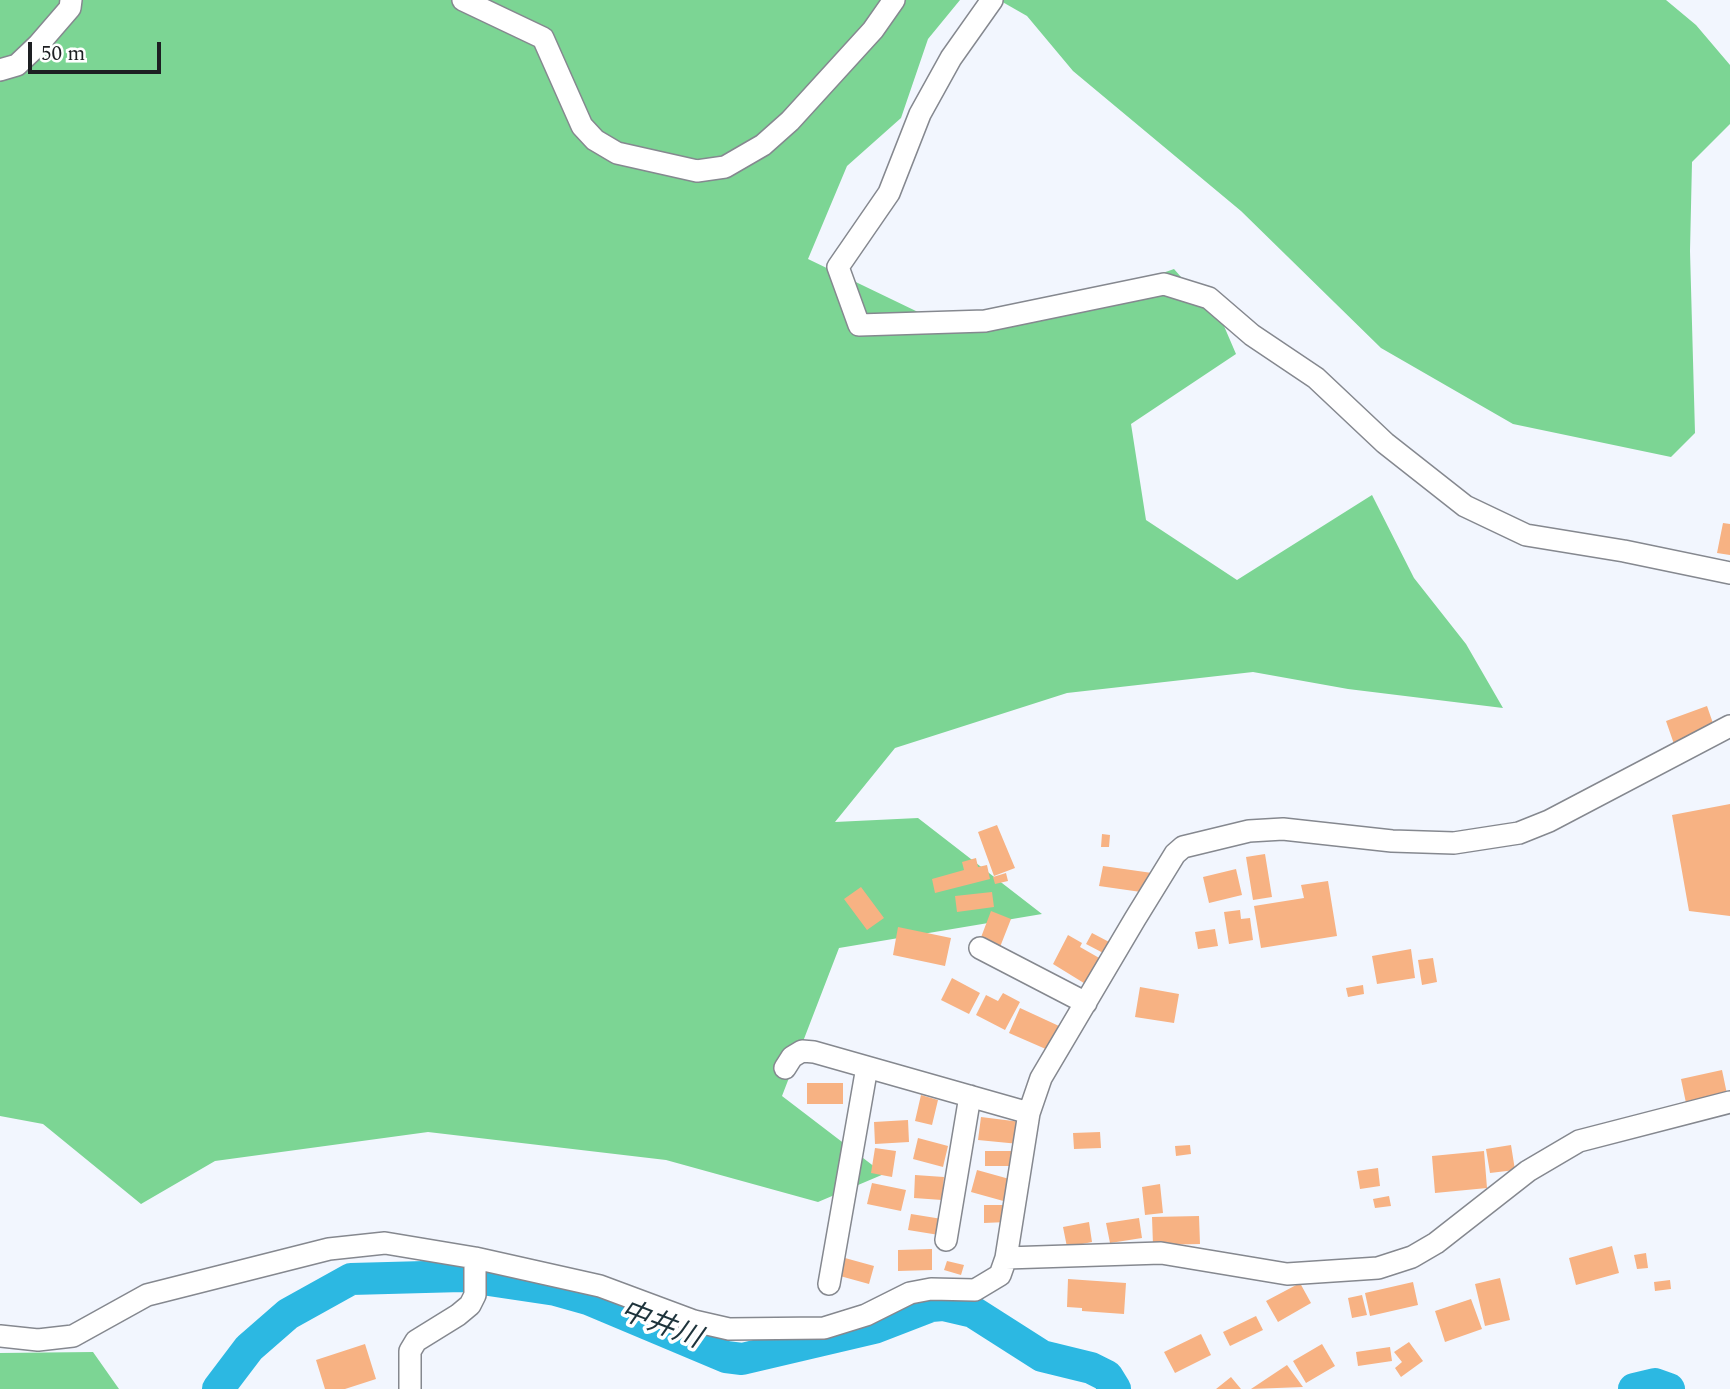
<!DOCTYPE html>
<html>
<head>
<meta charset="utf-8">
<style>
	body { margin:0 }
	#map { position:relative; width:1730px; height:1389px; overflow:hidden; background:#f2f6fe; font-family:Spectral,serif }
	canvas { display:block }
	.scale { position:absolute; left:28px; top:42px; width:133px; height:32px; box-sizing:border-box; border:4px solid #1d1f22; border-top:0; padding-left:9px; font-size:21px; line-height:24px; white-space:nowrap; color:#1d1f22; -webkit-text-stroke:5px #fff; paint-order:stroke }
</style>
</head>
<body>
<div id="map">
<canvas width="1730" height="1389"></canvas>
<div class="scale">50 m</div>
</div>
<script>
const g = document.querySelector('canvas').getContext('2d');
g.lineJoin = 'round';
function paint(path, color) {
  g.fillStyle = color;
  g.fill(path, 'evenodd');
}
function poly(rows) {
  const path = new Path2D();
  for (const r of rows) {
    path.moveTo(r[0], r[1]);
    for (let i = 2; i < r.length; i += 2) path.lineTo(r[i], r[i + 1]);
  }
  return path;
}
function stroke(path, color, width, dash) {
  g.strokeStyle = color;
  g.lineWidth = width;
  g.lineCap = dash ? 'butt' : 'round';
  g.setLineDash(dash || []);
  g.stroke(path);
}
function write(font, color, halo, rows, align = 'center') {
  g.font = font + ' Spectral,"Noto Sans JP",serif';
  g.lineWidth = 7;
  g.setLineDash([]);
  g.textBaseline = 'middle';
  g.strokeStyle = halo;
  g.fillStyle = color;
  for (const [text, x, y, turn = 0] of rows) {
    g.save();
    g.translate(x, y);
    g.rotate((+turn || 0) * Math.PI / 180);
    g.textAlign = isNaN(turn) ? turn : align;
    if (halo) g.strokeText(text, 0, 0);
    g.fillText(text, 0, 0);
    g.restore();
  }
}
paint(poly([
	[0,0,960,0,928,39,901,118,847,166,808,259,918,312,1054,311,1174,269,1224,326,1236,354,1131,424,1146,520,1237,580,1372,495,1414,578,1466,644,1503,708,1348,689,1253,672,1067,693,895,748,835,822,918,818,1042,914,839,948,782,1096,884,1174,818,1202,666,1160,428,1132,215,1161,141,1204,43,1124,0,1116],
	[999,0,1666,0,1696,25,1730,65,1730,124,1692,162,1690,251,1695,433,1671,457,1513,424,1381,348,1241,211,1073,71,1027,16],
	[93,1352,119,1389,0,1389,0,1353]
]), '#7cd594');
stroke(poly([
	[218,1389,249,1348,288,1314,351,1279,462,1276,556,1290,588,1299,726,1357,742,1359,874,1328,931,1306,943,1305,973,1312,1042,1356,1091,1368,1107,1376,1115,1389],
	[1634,1389,1655,1384,1669,1389]
]), '#2cb8e2', 32);
paint(poly([
	[1723,523,1730,524,1730,555,1717,553],
	[1707,706,1715,729,1674,744,1666,721],
	[1730,804,1730,916,1689,911,1672,815],
	[997,825,1015,868,994,876,978,832],
	[1102,834,1110,835,1109,847,1101,847],
	[1265,854,1272,897,1253,900,1246,857],
	[976,858,978,867,987,865,990,879,935,893,932,879,964,870,962,862],
	[1103,866,1152,873,1148,893,1099,886],
	[1236,869,1242,895,1209,903,1203,877],
	[1006,873,1008,881,995,884,993,877],
	[1328,881,1337,936,1261,948,1254,906,1304,898,1301,885],
	[861,887,884,918,867,930,844,899],
	[992,892,994,907,957,912,955,896],
	[1240,910,1241,919,1250,918,1253,940,1229,944,1224,912],
	[991,911,1011,919,1000,947,980,940],
	[898,927,951,938,945,966,893,955],
	[1215,929,1218,946,1198,949,1195,932],
	[1092,933,1113,944,1107,955,1086,944],
	[1068,935,1082,943,1080,947,1108,963,1092,988,1053,964],
	[1411,949,1415,978,1377,984,1372,956],
	[1433,958,1437,982,1422,985,1418,960],
	[952,978,980,993,969,1014,941,1000],
	[1363,985,1364,994,1348,997,1346,988],
	[1140,987,1179,994,1174,1023,1135,1017],
	[1003,993,1020,1002,1005,1030,976,1015,986,995,998,1001],
	[1020,1008,1059,1026,1048,1050,1009,1033],
	[1722,1070,1727,1094,1686,1103,1681,1079],
	[807,1083,843,1083,843,1104,807,1104],
	[921,1095,938,1100,932,1125,915,1121],
	[981,1117,1021,1122,1019,1144,978,1140],
	[908,1120,909,1142,875,1144,874,1122],
	[1100,1132,1101,1148,1074,1149,1073,1133],
	[918,1138,948,1146,943,1167,913,1159],
	[1190,1145,1191,1154,1176,1156,1175,1146],
	[1511,1145,1515,1170,1490,1173,1486,1149],
	[875,1148,896,1151,892,1177,871,1173],
	[985,1151,1011,1151,1011,1166,985,1166],
	[1484,1151,1487,1188,1435,1193,1432,1156],
	[1378,1168,1380,1186,1360,1189,1357,1171],
	[977,1170,1013,1180,1007,1202,971,1192],
	[915,1175,944,1177,942,1200,914,1198],
	[872,1183,906,1190,901,1211,867,1204],
	[1160,1184,1163,1213,1145,1215,1142,1187],
	[1389,1196,1391,1206,1375,1208,1373,1199],
	[984,1205,1007,1205,1007,1222,984,1223],
	[911,1214,942,1219,939,1235,908,1230],
	[1199,1216,1200,1244,1153,1245,1152,1217],
	[1139,1218,1142,1238,1110,1243,1106,1223],
	[1089,1222,1092,1242,1067,1247,1063,1227],
	[1612,1246,1619,1273,1576,1285,1569,1258],
	[932,1249,932,1270,898,1271,898,1250],
	[1646,1253,1648,1268,1637,1269,1634,1255],
	[845,1258,874,1266,869,1284,840,1276],
	[947,1261,964,1265,961,1275,944,1270],
	[1500,1278,1510,1320,1485,1326,1475,1284],
	[1068,1279,1126,1283,1124,1314,1082,1311,1082,1308,1067,1307],
	[1670,1280,1671,1289,1655,1291,1654,1282],
	[1413,1282,1418,1305,1370,1316,1365,1293],
	[1300,1283,1311,1303,1278,1322,1266,1301],
	[1362,1295,1367,1315,1352,1318,1348,1298],
	[1471,1299,1482,1329,1445,1342,1435,1311],
	[1256,1316,1263,1330,1230,1346,1223,1332],
	[1201,1334,1211,1355,1175,1373,1164,1352],
	[1409,1342,1423,1361,1401,1377,1395,1368,1402,1362,1394,1352],
	[365,1344,376,1379,345,1389,325,1389,316,1360],
	[1322,1344,1335,1366,1306,1383,1293,1361],
	[1390,1347,1392,1361,1358,1366,1356,1352],
	[1287,1365,1303,1387,1251,1389],
	[1231,1377,1241,1389,1216,1389]
]), '#f7b283');
const street = poly([
	[463,0,543,38,582,126,595,140,617,153,697,171,725,167,763,145,790,121,873,30,894,0],
	[992,0,951,58,920,114,889,193,838,267,859,325,985,321,1164,284,1209,298,1252,335,1316,378,1385,443,1465,506,1526,535,1624,551,1730,573],
	[0,70,17,65,38,45,70,8,71,0],
	[980,948,1086,1003],
	[785,1068,792,1057,802,1051,814,1052,1029,1113],
	[946,1240,970,1096],
	[1006,1258,1161,1253,1287,1274,1378,1268,1412,1257,1436,1243,1528,1171,1579,1141,1730,1102],
	[829,1284,867,1067],
	[0,1336,38,1340,73,1336,147,1295,329,1249,385,1243,475,1258,600,1286,694,1321,729,1329,824,1328,866,1315,910,1293,931,1289,975,1290,1000,1275,1006,1258,1029,1113,1041,1078,1135,919,1175,854,1183,847,1249,831,1283,829,1392,841,1454,843,1519,833,1549,821,1730,726],
	[410,1389,410,1351,416,1341,458,1315,470,1305,475,1295,475,1258]
]);
stroke(street, '#85888f', 24);
stroke(street, '#fff', 21);
write('italic 28px', '#1d333b', '#fff', [
	["中井川",660,1327,21]
]);
</script>
</body>
</html>
